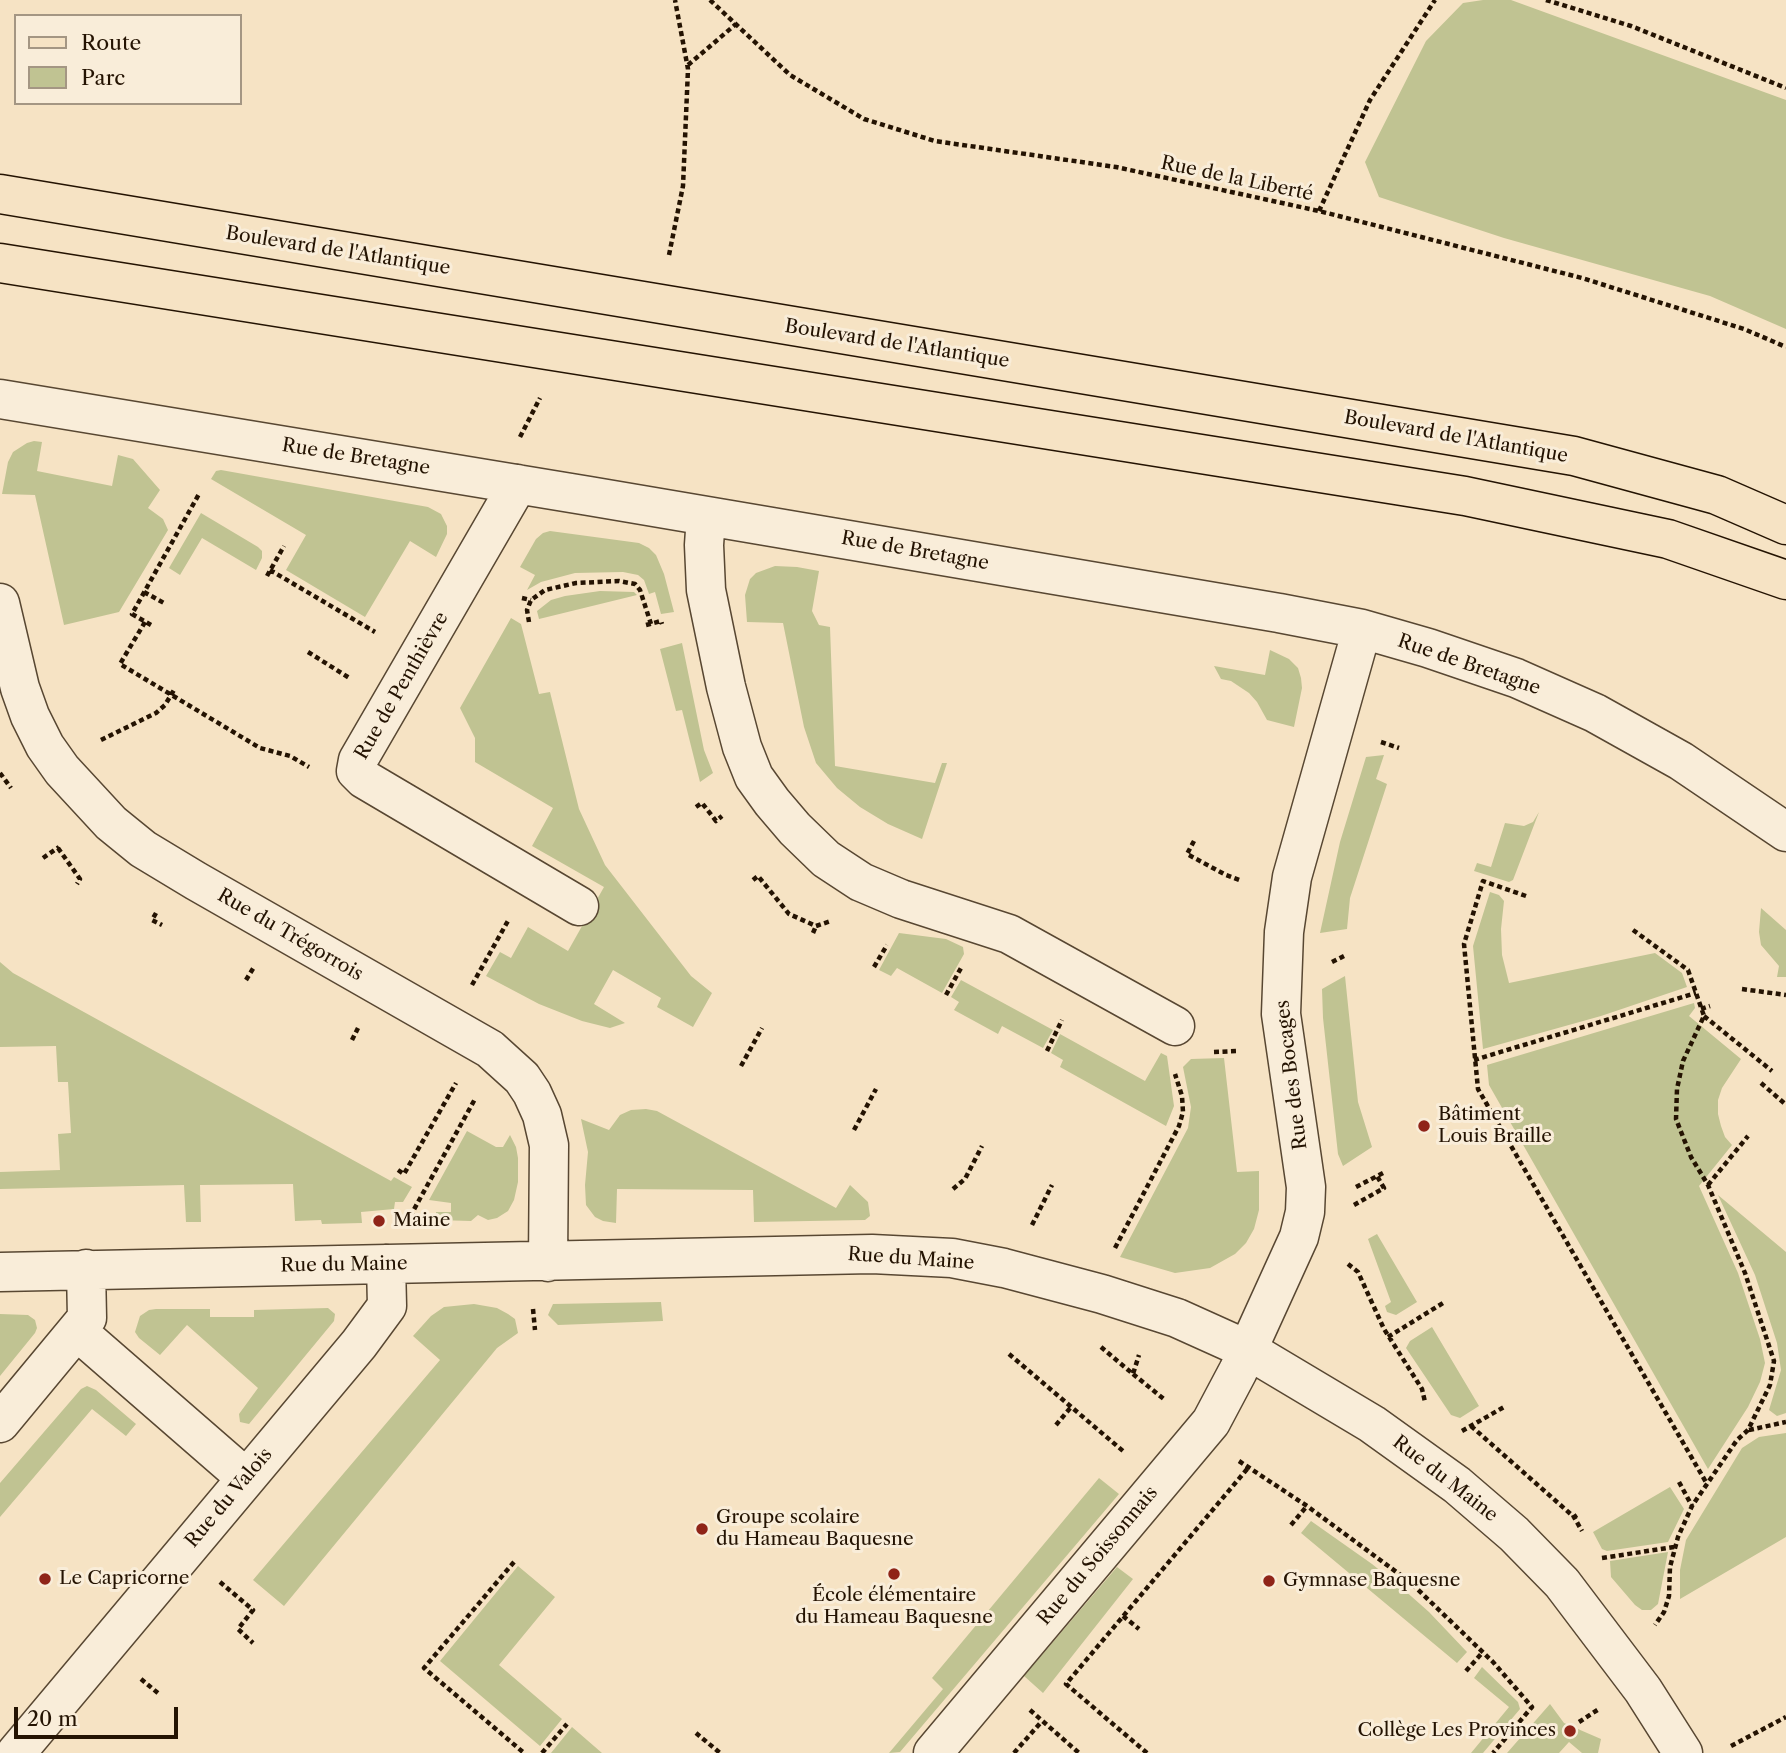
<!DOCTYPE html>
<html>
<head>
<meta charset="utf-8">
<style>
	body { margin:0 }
	#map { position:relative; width:1786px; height:1753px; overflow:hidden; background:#f6e3c4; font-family:"Libre Caslon Text",serif }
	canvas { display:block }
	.legend { position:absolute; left:14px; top:14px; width:228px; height:91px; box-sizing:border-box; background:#f9edd9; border:2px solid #a49683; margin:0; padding:9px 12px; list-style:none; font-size:21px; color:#241302 }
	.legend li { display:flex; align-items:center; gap:14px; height:35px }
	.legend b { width:35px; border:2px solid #a49683 }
	.scale { position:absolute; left:14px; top:1707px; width:164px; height:32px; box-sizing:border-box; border:4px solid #241302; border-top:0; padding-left:9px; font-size:21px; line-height:24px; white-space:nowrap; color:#241302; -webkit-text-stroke:5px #f9edd9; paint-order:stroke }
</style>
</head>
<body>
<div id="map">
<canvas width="1786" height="1753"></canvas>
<ul class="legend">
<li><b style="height:9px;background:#f6e3c4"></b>Route</li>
<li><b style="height:19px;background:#c0c392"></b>Parc</li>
</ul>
<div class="scale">20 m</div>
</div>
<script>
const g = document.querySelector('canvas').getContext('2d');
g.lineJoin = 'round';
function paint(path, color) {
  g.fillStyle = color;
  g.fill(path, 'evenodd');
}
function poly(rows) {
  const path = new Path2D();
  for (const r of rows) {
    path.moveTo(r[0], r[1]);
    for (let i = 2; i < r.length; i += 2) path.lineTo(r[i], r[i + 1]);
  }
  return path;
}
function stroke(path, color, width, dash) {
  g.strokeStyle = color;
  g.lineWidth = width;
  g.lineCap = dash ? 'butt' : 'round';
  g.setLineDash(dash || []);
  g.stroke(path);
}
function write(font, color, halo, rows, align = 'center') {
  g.font = font + ' "Libre Caslon Text",serif';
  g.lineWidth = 6;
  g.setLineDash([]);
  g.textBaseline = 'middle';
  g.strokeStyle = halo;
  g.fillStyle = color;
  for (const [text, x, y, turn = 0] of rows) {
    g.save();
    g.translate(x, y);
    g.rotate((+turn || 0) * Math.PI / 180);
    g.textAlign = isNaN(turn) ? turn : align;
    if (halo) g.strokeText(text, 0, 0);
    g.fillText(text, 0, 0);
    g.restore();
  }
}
paint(poly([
	[1483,0,1511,0,1786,100,1786,329,1710,296,1504,238,1379,197,1365,162,1426,41,1463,3],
	[34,441,42,442,37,471,112,486,118,455,133,459,160,490,148,508,163,519,168,530,119,612,64,625,35,495,2,494,8,462,13,452,27,443],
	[221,470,428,507,441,514,447,526,447,534,436,557,410,541,365,617,286,570,306,535,211,479,216,471],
	[201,513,258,547,262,551,262,558,256,570,202,538,180,575,169,568],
	[550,531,639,543,649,548,656,555,664,574,674,612,661,614,655,592,649,594,644,580,638,575,623,572,575,573,541,582,527,590,535,575,520,567,536,539,543,533],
	[775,566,797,567,819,571,812,611,819,625,830,627,835,766,935,783,942,763,947,763,922,839,888,824,860,807,837,788,816,763,804,727,783,623,747,622,745,595,750,579,756,573],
	[600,591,634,592,637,595,539,619,537,611,551,600,565,596],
	[511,618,521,624,539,694,550,692,579,809,605,865,691,976,712,993,693,1027,657,1007,661,998,613,970,594,1004,625,1023,610,1028,582,1021,539,1004,486,976,500,952,511,958,528,927,568,951,604,887,532,846,553,808,475,762,475,738,460,708],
	[682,643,704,750,713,773,700,782,682,710,676,711,660,649],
	[1270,650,1289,659,1298,668,1301,678,1302,688,1294,727,1267,720,1257,702,1249,693,1231,681,1221,679,1214,666,1265,675],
	[1384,755,1376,779,1387,784,1350,898,1347,929,1320,933,1340,842,1366,757],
	[1539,812,1513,880,1509,882,1474,871,1477,863,1491,867,1505,823,1524,826,1533,822],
	[1490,892,1499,895,1504,901,1501,929,1502,955,1509,983,1655,953,1682,973,1687,987,1601,1016,1483,1049,1473,946],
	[1761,908,1786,930,1786,977,1777,977,1779,966,1761,945,1759,932],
	[899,933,946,939,963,947,964,954,942,993,897,968,891,976,879,970],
	[0,962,13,973,391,1181,394,1177,412,1187,403,1202,395,1202,394,1209,361,1212,362,1223,322,1224,321,1220,295,1221,293,1184,200,1185,201,1222,186,1222,184,1185,0,1189,0,1172,60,1170,58,1134,71,1133,68,1082,58,1082,56,1046,0,1047],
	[1345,976,1358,1102,1372,1147,1343,1166,1338,1154,1323,1018,1322,989],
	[961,980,1053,1030,1043,1048,1002,1026,998,1034,954,1010,959,1002,951,997],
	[1694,1003,1695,1008,1689,1016,1741,1059,1722,1088,1718,1100,1718,1114,1721,1126,1725,1137,1732,1145,1699,1186,1738,1273,1760,1339,1765,1363,1760,1382,1748,1407,1708,1469,1489,1085,1487,1065],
	[1060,1034,1145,1081,1161,1053,1167,1056,1174,1106,1166,1126,1060,1067,1063,1060,1051,1053],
	[1224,1058,1237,1172,1259,1171,1259,1210,1254,1229,1246,1243,1235,1254,1210,1268,1175,1273,1120,1257,1188,1128,1191,1107,1183,1067,1191,1059],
	[646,1109,657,1111,668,1117,836,1208,850,1185,868,1202,870,1216,865,1220,754,1222,753,1190,617,1189,616,1223,603,1221,595,1217,586,1205,585,1185,588,1152,581,1119,609,1130,620,1115,631,1110],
	[467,1131,496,1147,503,1147,510,1135,516,1147,518,1158,518,1182,514,1200,508,1211,497,1218,488,1220,478,1215,471,1221,436,1220,436,1212,451,1212,451,1203,429,1200],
	[1718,1195,1786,1252,1786,1413,1777,1416,1769,1410,1781,1370,1777,1343,1755,1275],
	[1377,1234,1417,1302,1396,1315,1387,1312,1385,1306,1391,1302,1368,1239],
	[661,1302,663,1321,558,1325,548,1315,553,1304],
	[474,1304,497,1308,508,1314,515,1319,518,1333,497,1348,284,1606,253,1580,440,1360,413,1336,431,1316,444,1307],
	[328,1308,335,1314,334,1321,249,1424,240,1422,239,1414,258,1388,187,1325,160,1355,139,1338,135,1332,140,1316,149,1310,156,1309,210,1309,210,1317,254,1317,254,1310],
	[0,1314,28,1315,35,1320,37,1328,35,1333,0,1376],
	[1432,1327,1479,1406,1460,1418,1451,1415,1406,1348,1410,1341],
	[87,1386,96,1390,136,1424,126,1436,92,1409,0,1517,0,1483,81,1389],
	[1786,1433,1786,1537,1680,1599,1680,1570,1686,1540,1742,1448,1759,1437],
	[1099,1478,1119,1494,900,1752,889,1753,943,1689,932,1678],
	[1670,1487,1684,1509,1668,1542,1607,1551,1602,1549,1593,1532],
	[1311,1521,1372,1564,1403,1589,1429,1612,1467,1652,1457,1663,1301,1533],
	[1668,1552,1658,1604,1651,1610,1642,1610,1635,1605,1611,1577,1610,1561],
	[518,1566,555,1597,499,1665,562,1719,540,1746,440,1661],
	[1117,1567,1133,1579,1043,1693,1024,1676],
	[1482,1667,1518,1702,1520,1709,1483,1753,1471,1753,1509,1707,1474,1678],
	[1550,1704,1564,1723,1601,1739,1598,1753,1582,1753,1569,1742,1559,1753,1507,1753],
	[572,1727,602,1753,551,1753]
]), '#c0c392');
const minor = poly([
	[0,399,589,496,1279,613,1362,629,1428,648,1516,678,1595,713,1681,761,1786,832],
	[518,484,358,760,356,771,364,779,579,906],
	[706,516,704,545,706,590,726,687,742,747,754,777,772,802,795,829,826,859,861,882,901,899,1009,934,1175,1026],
	[0,603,20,688,30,716,45,746,62,770,111,823,143,849,196,881,490,1049,522,1078,532,1093,542,1115,549,1145,548,1262],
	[0,1272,872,1254,952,1258,1004,1268,1102,1294,1177,1318,1248,1350,1372,1424,1457,1485,1514,1534,1562,1583,1643,1690,1683,1753],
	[77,1331,246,1478],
	[0,1423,87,1318,86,1269],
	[16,1753,359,1344,387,1306,386,1264],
	[933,1753,1211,1422,1238,1371,1299,1237,1305,1212,1306,1187,1281,1014,1284,932,1292,877,1362,629]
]);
const major = poly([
	[0,194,1574,456,1717,495,1786,525],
	[0,263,1465,496,1668,539,1786,580]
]);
stroke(minor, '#584732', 41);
stroke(major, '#241302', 41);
stroke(poly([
	[710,0,790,75,864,119,935,141,1116,167,1319,211,1582,278,1744,329,1786,347],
	[1546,0,1631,26,1786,88],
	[688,65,736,24],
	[1319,211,1370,100,1435,0],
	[669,255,683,186,688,69,675,0],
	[520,437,540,398],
	[270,570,375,632],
	[267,576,284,546],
	[144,592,164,603],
	[522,598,531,600],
	[145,622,120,664,260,748,290,756,309,767],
	[529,622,527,610,531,600,545,590,576,583,619,581,635,584,640,590,651,624],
	[151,625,132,614,199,494],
	[646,625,661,621,662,624],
	[308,652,351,679],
	[101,740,156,713,165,705,174,690],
	[1381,742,1399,748],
	[0,773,11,788],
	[696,807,702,803,716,821,722,816],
	[1194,841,1187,854,1226,875,1242,881],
	[58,848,80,879,77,884],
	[43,858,59,847],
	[753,880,758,876,789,914,816,926,831,921],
	[1526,896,1483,881,1464,944,1478,1089,1707,1484],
	[156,913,152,920,162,925],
	[1633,930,1688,970,1704,1016,1683,1061,1677,1089,1676,1119,1691,1157,1708,1185,1745,1273,1774,1361,1770,1385,1748,1430,1737,1440,1692,1506,1678,1537,1670,1567,1669,1596,1664,1612,1655,1625],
	[813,933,816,926],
	[1332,962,1344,956],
	[874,967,887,945],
	[246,980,254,967],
	[472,985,509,919],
	[1742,989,1786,995],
	[946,995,961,968],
	[1701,1009,1710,1006],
	[1704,1016,1772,1071],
	[352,1040,358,1028],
	[1047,1051,1062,1020],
	[1214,1052,1237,1051],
	[1474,1060,1696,993],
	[741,1066,762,1028],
	[1761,1083,1784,1103],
	[854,1130,876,1089],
	[398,1170,404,1174,456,1083],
	[1708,1185,1748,1136],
	[1356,1187,1383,1173],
	[953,1189,965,1179,982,1146],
	[1354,1205,1384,1188,1377,1176],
	[412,1217,412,1213,475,1099],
	[1032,1225,1052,1185],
	[1115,1248,1179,1126,1183,1112,1182,1096,1175,1074],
	[1348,1264,1358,1272,1384,1329,1422,1389,1425,1402],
	[533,1309,535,1330],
	[1388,1337,1443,1303],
	[1101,1347,1133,1374,1139,1355],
	[1009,1354,1123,1451],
	[1133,1374,1165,1400],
	[1056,1425,1071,1407],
	[1471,1426,1574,1517,1577,1515],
	[1749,1430,1786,1422],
	[1462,1431,1504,1407],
	[1239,1461,1307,1506,1410,1582,1493,1662,1532,1707,1493,1753],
	[1679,1482,1692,1506],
	[1572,1518,1574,1517,1582,1531],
	[1291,1525,1307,1506],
	[1602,1558,1674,1547],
	[514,1562,424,1668,524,1753],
	[220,1582,253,1610,238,1629,253,1643],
	[1123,1616,1139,1629],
	[1466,1671,1483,1652],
	[141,1679,159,1694],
	[1030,1710,1079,1753],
	[1579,1722,1599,1709],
	[696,1733,720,1753],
	[1731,1746,1786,1717],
	[542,1753,567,1724],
	[1014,1753,1042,1721],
	[1147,1753,1066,1684,1248,1468]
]), '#241302', 4.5, [5, 3.5]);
stroke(minor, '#f9edd9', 38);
stroke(major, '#f6e3c4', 38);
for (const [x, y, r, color] of [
	[1424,1126,7,"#8f2418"],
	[379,1221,7,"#8f2418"],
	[702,1529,7,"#8f2418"],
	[894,1574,7,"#8f2418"],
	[45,1579,7,"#8f2418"],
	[1269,1581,7,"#8f2418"],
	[1570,1731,7,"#8f2418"]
]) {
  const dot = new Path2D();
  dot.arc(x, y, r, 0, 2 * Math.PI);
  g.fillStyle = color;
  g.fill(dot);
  stroke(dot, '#f9edd9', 2.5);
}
write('19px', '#241302', '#f9edd9', [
	["Rue de la Liberté",1237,179,12],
	["Boulevard de l'Atlantique",338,251,9],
	["Boulevard de l'Atlantique",897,344,9],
	["Boulevard de l'Atlantique",1456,437,10],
	["Rue de Bretagne",356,457,9],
	["Rue de Bretagne",915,551,10],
	["Rue de Bretagne",1469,665,19],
	["Rue de Penthièvre",402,686,-60],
	["Rue du Trégorrois",290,935,30],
	["Rue des Bocages",1292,1075,-97],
	["Rue du Maine",911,1259,4],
	["Rue du Maine",344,1265,-1],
	["Rue du Maine",1445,1479,38],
	["Rue du Valois",229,1498,-50],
	["Rue du Soissonnais",1098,1556,-50]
]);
write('19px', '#241302', '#f9edd9', [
	["Bâtiment",1438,1115],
	["Louis Braille",1438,1137],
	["Maine",393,1221],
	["Groupe scolaire",716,1518],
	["du Hameau Baquesne",716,1540],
	["Le Capricorne",59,1579],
	["Gymnase Baquesne",1283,1581],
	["École élémentaire",894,1596,"center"],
	["du Hameau Baquesne",894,1618,"center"],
	["Collège Les Provinces",1556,1731,"right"]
], 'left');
</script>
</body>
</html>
